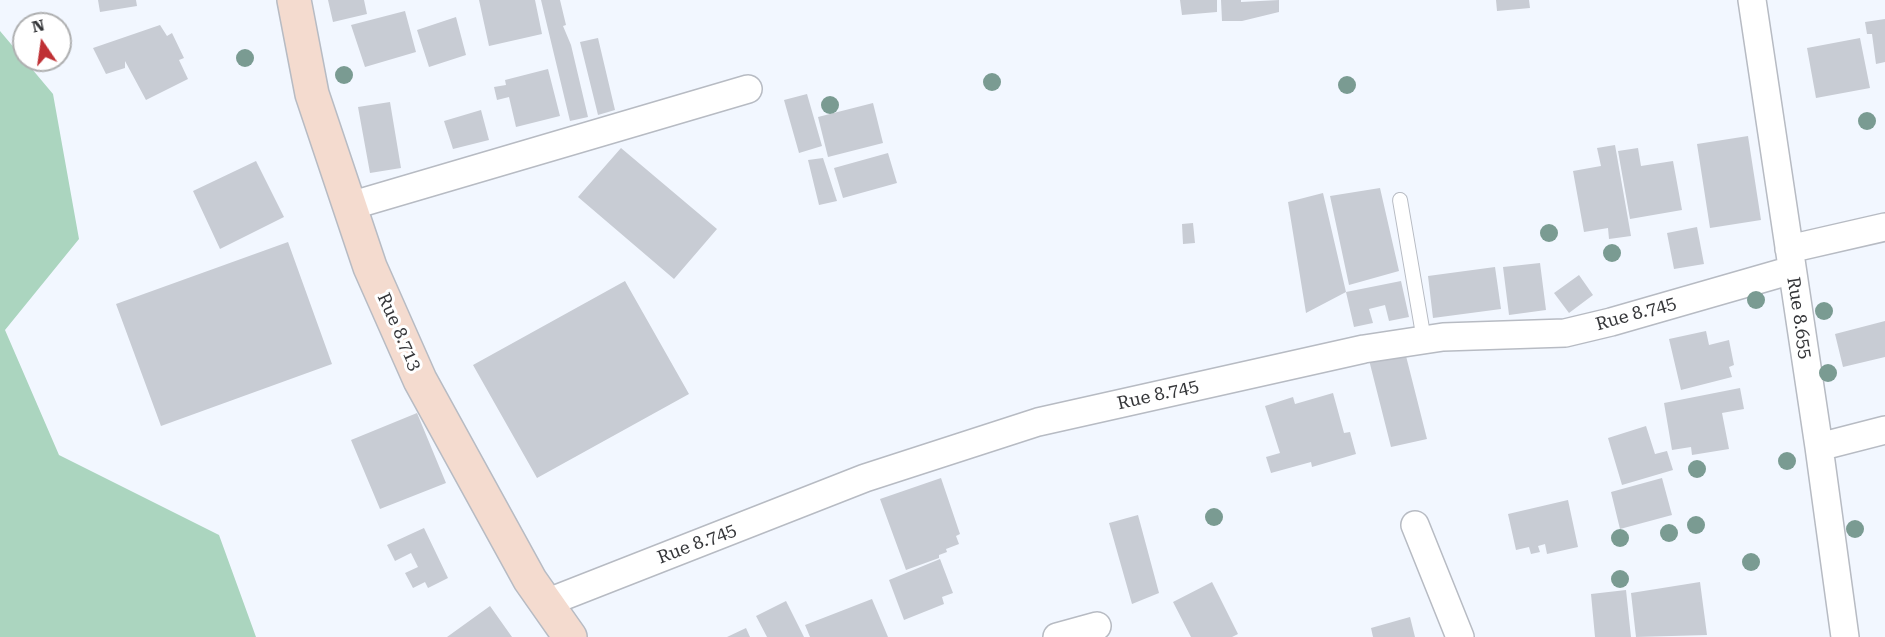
<!DOCTYPE html>
<html>
<head>
<meta charset="utf-8">
<style>
	body { margin:0 }
	#map { position:relative; width:1885px; height:637px; overflow:hidden; background:#f2f7ff; font-family:"Roboto Serif",serif }
	canvas { display:block }
	.north { position:absolute; left:12px; top:12px; width:60px; height:60px; box-sizing:border-box; background:#fff; border:2px solid #aeafb0; border-radius:50%; rotate:347deg; font-size:16px; font-weight:700; line-height:24px; text-align:center; color:#353639 }
	.north::after { content:''; display:block; margin:auto; width:21px; height:27px; background:#bf3034; clip-path:polygon(50% 0,100% 100%,50% 72%,0 100%) }
</style>
</head>
<body>
<div id="map">
<canvas width="1885" height="637"></canvas>
<div class="north">N</div>
</div>
<script>
const g = document.querySelector('canvas').getContext('2d');
g.lineJoin = 'round';
function paint(path, color) {
  g.fillStyle = color;
  g.fill(path, 'evenodd');
}
function poly(rows) {
  const path = new Path2D();
  for (const r of rows) {
    path.moveTo(r[0], r[1]);
    for (let i = 2; i < r.length; i += 2) path.lineTo(r[i], r[i + 1]);
  }
  return path;
}
function stroke(path, color, width, dash) {
  g.strokeStyle = color;
  g.lineWidth = width;
  g.lineCap = dash ? 'butt' : 'round';
  g.setLineDash(dash || []);
  g.stroke(path);
}
function write(font, color, halo, rows, align = 'center') {
  g.font = font + ' "Roboto Serif",serif';
  g.lineWidth = 6;
  g.setLineDash([]);
  g.textBaseline = 'middle';
  g.strokeStyle = halo;
  g.fillStyle = color;
  for (const [text, x, y, turn = 0] of rows) {
    g.save();
    g.translate(x, y);
    g.rotate((+turn || 0) * Math.PI / 180);
    g.textAlign = isNaN(turn) ? turn : align;
    if (halo) g.strokeText(text, 0, 0);
    g.fillText(text, 0, 0);
    g.restore();
  }
}
paint(poly([
	[0,31,53,94,79,239,5,330,59,455,219,535,256,637,0,637]
]), '#abd5bf');
paint(poly([
	[98,0,136,0,137,6,100,12],
	[328,0,364,0,367,14,333,22],
	[479,0,535,0,542,34,489,46],
	[541,0,560,0,566,25,563,26,571,45,588,117,570,121],
	[1180,0,1217,0,1217,12,1182,15],
	[1221,0,1241,0,1241,2,1279,0,1279,12,1242,21,1222,21],
	[1496,0,1529,0,1530,8,1497,11],
	[405,11,416,52,365,67,351,25],
	[456,17,466,55,429,67,417,30],
	[1885,19,1885,62,1876,64,1872,34,1867,34,1865,22],
	[160,25,167,36,172,33,184,58,179,60,188,79,146,100,125,61,125,68,106,74,93,48],
	[598,38,615,110,598,115,580,42],
	[1860,38,1870,88,1816,98,1807,48],
	[548,69,560,116,516,127,509,97,497,100,494,87,506,85,505,80],
	[807,94,822,146,799,153,784,100],
	[390,102,401,168,370,173,358,107],
	[873,103,883,143,828,157,818,117],
	[481,110,489,140,453,149,444,121],
	[1748,136,1761,220,1710,228,1697,144],
	[1615,145,1631,236,1609,239,1608,228,1584,232,1573,171,1601,166,1597,148],
	[621,148,717,229,674,279,578,197],
	[1638,148,1641,166,1673,161,1682,210,1630,219,1618,151],
	[888,153,897,183,843,198,834,168],
	[823,158,837,201,819,205,808,160],
	[256,161,284,217,220,249,193,191],
	[1380,188,1399,271,1349,285,1330,196],
	[1323,193,1346,292,1401,281,1409,317,1389,321,1385,305,1369,309,1373,323,1354,327,1346,292,1306,313,1288,202],
	[1193,223,1195,243,1183,244,1182,224],
	[1697,227,1704,264,1674,269,1667,233],
	[288,242,332,364,161,426,116,304],
	[1540,263,1546,310,1509,315,1503,267],
	[1495,267,1501,309,1433,318,1428,276],
	[1579,275,1593,295,1569,313,1554,293],
	[625,281,689,394,537,478,473,365],
	[1885,321,1885,357,1843,367,1835,334],
	[1706,331,1709,345,1729,340,1734,365,1729,367,1732,377,1681,390,1669,339],
	[1405,352,1427,439,1391,447,1369,360],
	[1740,388,1744,409,1722,413,1729,449,1692,455,1691,447,1672,450,1664,403],
	[1333,393,1344,433,1350,432,1356,454,1312,467,1311,462,1271,473,1266,457,1280,453,1265,406,1293,397,1295,404],
	[417,413,446,483,380,509,351,440],
	[1646,426,1655,454,1667,451,1673,470,1622,485,1608,438],
	[941,478,960,534,956,536,959,544,946,549,947,552,939,555,939,558,906,570,880,499],
	[1662,478,1672,515,1620,529,1611,492],
	[1568,500,1578,547,1547,554,1545,544,1538,546,1540,552,1531,554,1529,547,1516,550,1508,514],
	[1138,515,1159,593,1132,604,1109,523],
	[424,528,448,578,428,588,425,582,413,588,405,573,418,567,411,553,395,561,387,545],
	[940,559,953,593,942,597,944,604,904,620,889,580],
	[1212,582,1238,634,1232,637,1191,637,1173,602],
	[1700,582,1707,635,1636,637,1631,593],
	[1626,590,1631,637,1595,637,1591,594],
	[872,599,888,637,810,637,805,625],
	[786,601,804,637,767,637,756,616],
	[490,606,512,637,447,637],
	[1410,617,1415,637,1373,637,1371,628],
	[746,628,750,637,727,637]
]), '#c8ccd4');
const service = poly([
	[1400,200,1424,340]
]);
const minor = poly([
	[1752,0,1819,447,1845,637],
	[350,206,748,89],
	[1789,249,1885,227],
	[1819,447,1885,430],
	[1415,525,1460,637],
	[546,603,865,478,1038,422,1364,349,1443,337,1565,333,1611,322,1792,270],
	[1057,637,1097,626]
]);
const secondary = poly([
	[294,0,312,94,370,267,420,380,530,580,570,637]
]);
stroke(service, '#b7bbc3', 16);
stroke(minor, '#b7bbc3', 30);
stroke(secondary, '#b7bbc3', 36);
stroke(service, '#fff', 14);
stroke(minor, '#fff', 27);
stroke(secondary, '#f4dbcf', 33);
g.fillStyle = '#7a9b92';
for (const [x, y] of [
	[245,58],
	[344,75],
	[992,82],
	[1347,85],
	[830,105],
	[1867,121],
	[1549,233],
	[1612,253],
	[1756,300],
	[1824,311],
	[1828,373],
	[1787,461],
	[1697,469],
	[1214,517],
	[1696,525],
	[1855,529],
	[1669,533],
	[1620,538],
	[1751,562],
	[1620,579]
]) {
  g.beginPath();
  g.arc(x, y, 9, 0, 2 * Math.PI);
  g.fill();
}
write('18px', '#353639', '#fff', [
	["Rue 8.745",1636,314,-16],
	["Rue 8.655",1799,318,81],
	["Rue 8.713",399,332,66],
	["Rue 8.745",1158,395,-13],
	["Rue 8.745",697,544,-21]
]);
</script>
</body>
</html>
